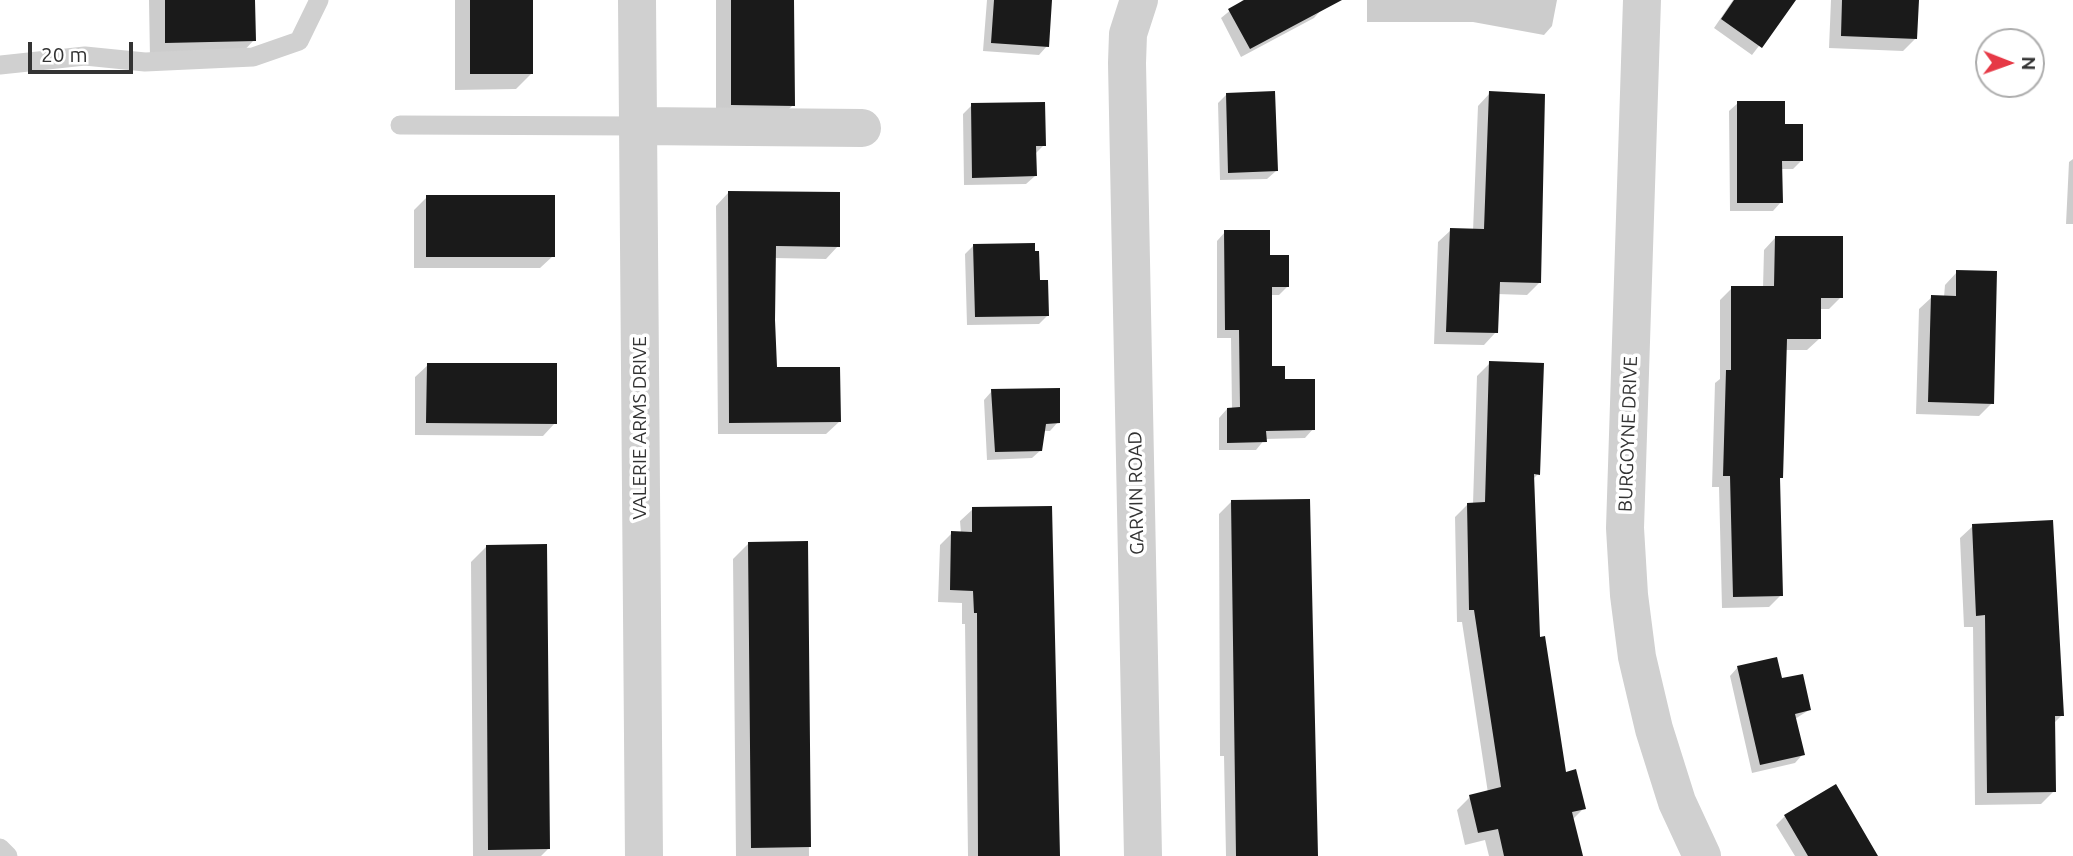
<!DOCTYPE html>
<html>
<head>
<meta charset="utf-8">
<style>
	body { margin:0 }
	#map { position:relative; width:2073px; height:856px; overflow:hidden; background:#fff; font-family:Ubuntu,sans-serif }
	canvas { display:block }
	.north { position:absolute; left:1975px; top:28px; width:70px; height:70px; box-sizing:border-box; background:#fff; border:2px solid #adadad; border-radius:50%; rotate:91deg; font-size:19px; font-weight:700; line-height:28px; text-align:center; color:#333 }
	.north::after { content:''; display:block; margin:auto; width:24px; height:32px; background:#e63946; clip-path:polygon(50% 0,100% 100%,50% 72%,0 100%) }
	.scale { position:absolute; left:28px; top:42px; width:105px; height:32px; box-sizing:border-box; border:4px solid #333; border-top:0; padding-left:9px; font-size:21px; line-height:24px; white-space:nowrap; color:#333; -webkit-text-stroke:5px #fff; paint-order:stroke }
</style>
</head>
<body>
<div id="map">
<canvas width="2073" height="856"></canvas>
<div class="north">N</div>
<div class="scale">20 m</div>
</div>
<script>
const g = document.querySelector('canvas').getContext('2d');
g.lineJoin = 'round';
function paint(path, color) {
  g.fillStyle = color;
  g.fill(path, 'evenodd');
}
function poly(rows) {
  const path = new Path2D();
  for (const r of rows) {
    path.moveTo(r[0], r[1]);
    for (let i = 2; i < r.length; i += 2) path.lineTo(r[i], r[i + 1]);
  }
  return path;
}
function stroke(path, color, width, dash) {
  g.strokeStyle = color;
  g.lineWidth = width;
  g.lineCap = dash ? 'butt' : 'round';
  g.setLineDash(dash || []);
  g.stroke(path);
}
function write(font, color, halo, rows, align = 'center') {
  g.font = font + ' Ubuntu,sans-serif';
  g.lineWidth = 7;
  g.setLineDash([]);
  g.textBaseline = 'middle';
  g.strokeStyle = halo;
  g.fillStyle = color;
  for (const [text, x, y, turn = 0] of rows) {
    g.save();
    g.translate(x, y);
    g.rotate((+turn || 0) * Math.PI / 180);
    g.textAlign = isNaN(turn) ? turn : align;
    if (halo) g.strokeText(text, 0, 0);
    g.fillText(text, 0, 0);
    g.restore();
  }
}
paint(poly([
	[149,0,254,0,254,40,239,56,150,58],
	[455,0,531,0,532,73,516,89,455,90],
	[716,0,793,0,793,105,777,121,716,120],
	[987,0,1050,0,1047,46,1039,55,983,51],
	[1243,0,1317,0,1322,9,1314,18,1241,57,1221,18],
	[1367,0,1557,0,1552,26,1544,35,1473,22,1367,22],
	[1733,0,1794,0,1752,55,1714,28],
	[1831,0,1917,0,1916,38,1903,51,1829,48],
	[1490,93,1540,282,1527,295,1497,294,1496,332,1484,345,1434,344,1438,242,1451,230,1473,231,1478,106],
	[1227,94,1276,171,1267,179,1220,180,1218,103],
	[1738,103,1783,126,1802,160,1793,169,1781,169,1781,202,1773,211,1730,211,1729,111],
	[972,105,1044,145,1036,153,1035,176,1026,184,964,185,963,114],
	[2073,159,2073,224,2066,224,2069,162],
	[728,193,838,246,826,259,774,258,775,369,839,422,826,434,718,434,716,206],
	[427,197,553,256,540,268,414,268,414,210],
	[1225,232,1268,257,1287,287,1279,295,1270,295,1271,368,1284,381,1313,429,1305,438,1265,439,1256,450,1219,450,1219,418,1227,409,1232,409,1231,338,1217,338,1217,241],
	[1775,238,1841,297,1829,309,1819,309,1819,339,1807,350,1785,350,1781,477,1778,480,1781,595,1769,607,1722,608,1719,487,1712,487,1715,383,1720,379,1720,300,1732,288,1763,288,1764,250],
	[974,245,1039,281,1048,315,1039,324,967,325,965,254],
	[1957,272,1992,403,1979,416,1916,414,1919,309,1932,297,1944,297,1945,285],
	[1490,363,1538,474,1532,480,1539,639,1564,774,1584,808,1572,820,1581,856,1489,856,1485,840,1465,845,1457,810,1470,797,1488,793,1462,622,1457,622,1455,517,1467,505,1473,504,1477,376],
	[428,365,555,423,543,436,415,435,415,377],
	[992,391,1058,422,1050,431,1043,431,1041,450,1032,458,987,460,984,400],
	[1231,502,1315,856,1226,856,1224,756,1220,756,1219,514],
	[973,509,1058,856,968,856,965,624,962,624,962,603,938,602,940,545,952,533,961,533,960,521],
	[1973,526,2058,661,2061,661,2062,715,2053,724,2054,791,2041,804,1975,805,1973,627,1964,627,1960,538],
	[749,543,807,543,809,856,736,856,733,559],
	[487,546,548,849,541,856,473,856,471,562],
	[1738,667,1781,680,1809,710,1795,719,1803,754,1795,763,1752,773,1730,676],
	[1785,816,1870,856,1795,856,1776,825]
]), '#0003');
paint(poly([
	[165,0,255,0,256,41,165,43],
	[470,0,533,0,533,74,470,74],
	[731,0,794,0,795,106,731,105],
	[994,0,1052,0,1049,47,991,43],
	[1244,0,1342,0,1250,49,1228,9],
	[1734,0,1796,0,1762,48,1721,19],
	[1842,0,1919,0,1917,39,1841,36],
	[1275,91,1278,171,1228,173,1226,93],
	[1489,91,1545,94,1541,283,1500,282,1498,333,1446,332,1450,228,1484,229],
	[1737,101,1785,101,1785,124,1803,124,1803,161,1782,161,1783,203,1737,203],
	[1045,102,1046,146,1036,146,1037,176,972,178,971,103],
	[728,191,840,192,840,247,776,246,775,320,777,367,840,367,841,422,729,423],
	[426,195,555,195,555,257,426,257],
	[1224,230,1270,230,1270,255,1289,255,1289,287,1272,287,1272,366,1285,366,1285,379,1315,379,1315,430,1266,431,1267,442,1227,443,1227,408,1240,407,1239,330,1225,330],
	[1775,236,1843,236,1843,298,1821,298,1821,339,1787,339,1783,478,1780,478,1783,596,1733,597,1730,476,1723,476,1726,370,1731,370,1731,286,1774,286],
	[1035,243,1035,251,1039,251,1040,280,1048,280,1049,316,975,317,973,244],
	[1956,270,1997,271,1994,404,1928,402,1931,295,1956,296],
	[1489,361,1544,363,1540,475,1534,474,1540,637,1545,636,1566,772,1576,769,1586,809,1572,812,1583,856,1504,856,1498,829,1478,833,1469,795,1501,787,1474,610,1469,610,1467,503,1485,502],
	[427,363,557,363,557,424,426,423],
	[1060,388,1060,423,1046,424,1042,451,995,452,991,389],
	[1310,499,1318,856,1236,856,1231,500],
	[1052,506,1060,856,978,856,977,613,974,613,973,591,950,590,951,531,972,532,972,507],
	[2053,520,2064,716,2055,716,2056,792,1987,793,1985,615,1976,616,1972,524],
	[808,541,811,847,751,848,748,542],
	[547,544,550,849,488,850,486,545],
	[1777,657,1782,678,1803,674,1811,710,1795,714,1805,755,1760,765,1737,666],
	[1836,784,1878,856,1808,856,1784,815]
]), '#1a1a1a');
stroke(poly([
	[0,65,85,56,145,62,253,57,299,41,319,0],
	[400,125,638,126],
	[0,848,8,856]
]), '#d0d0d0', 19);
stroke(poly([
	[637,0,644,856],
	[1139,0,1128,34,1127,63,1143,856],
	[1642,0,1625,528,1629,595,1637,657,1654,729,1677,802,1702,856],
	[638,126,862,128]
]), '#d0d0d0', 38);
write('19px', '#333', '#fff', [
	["VALERIE ARMS DRIVE",640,428,-90],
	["BURGOYNE DRIVE",1628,434,-88],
	["GARVIN ROAD",1136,493,-91]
]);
</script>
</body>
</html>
